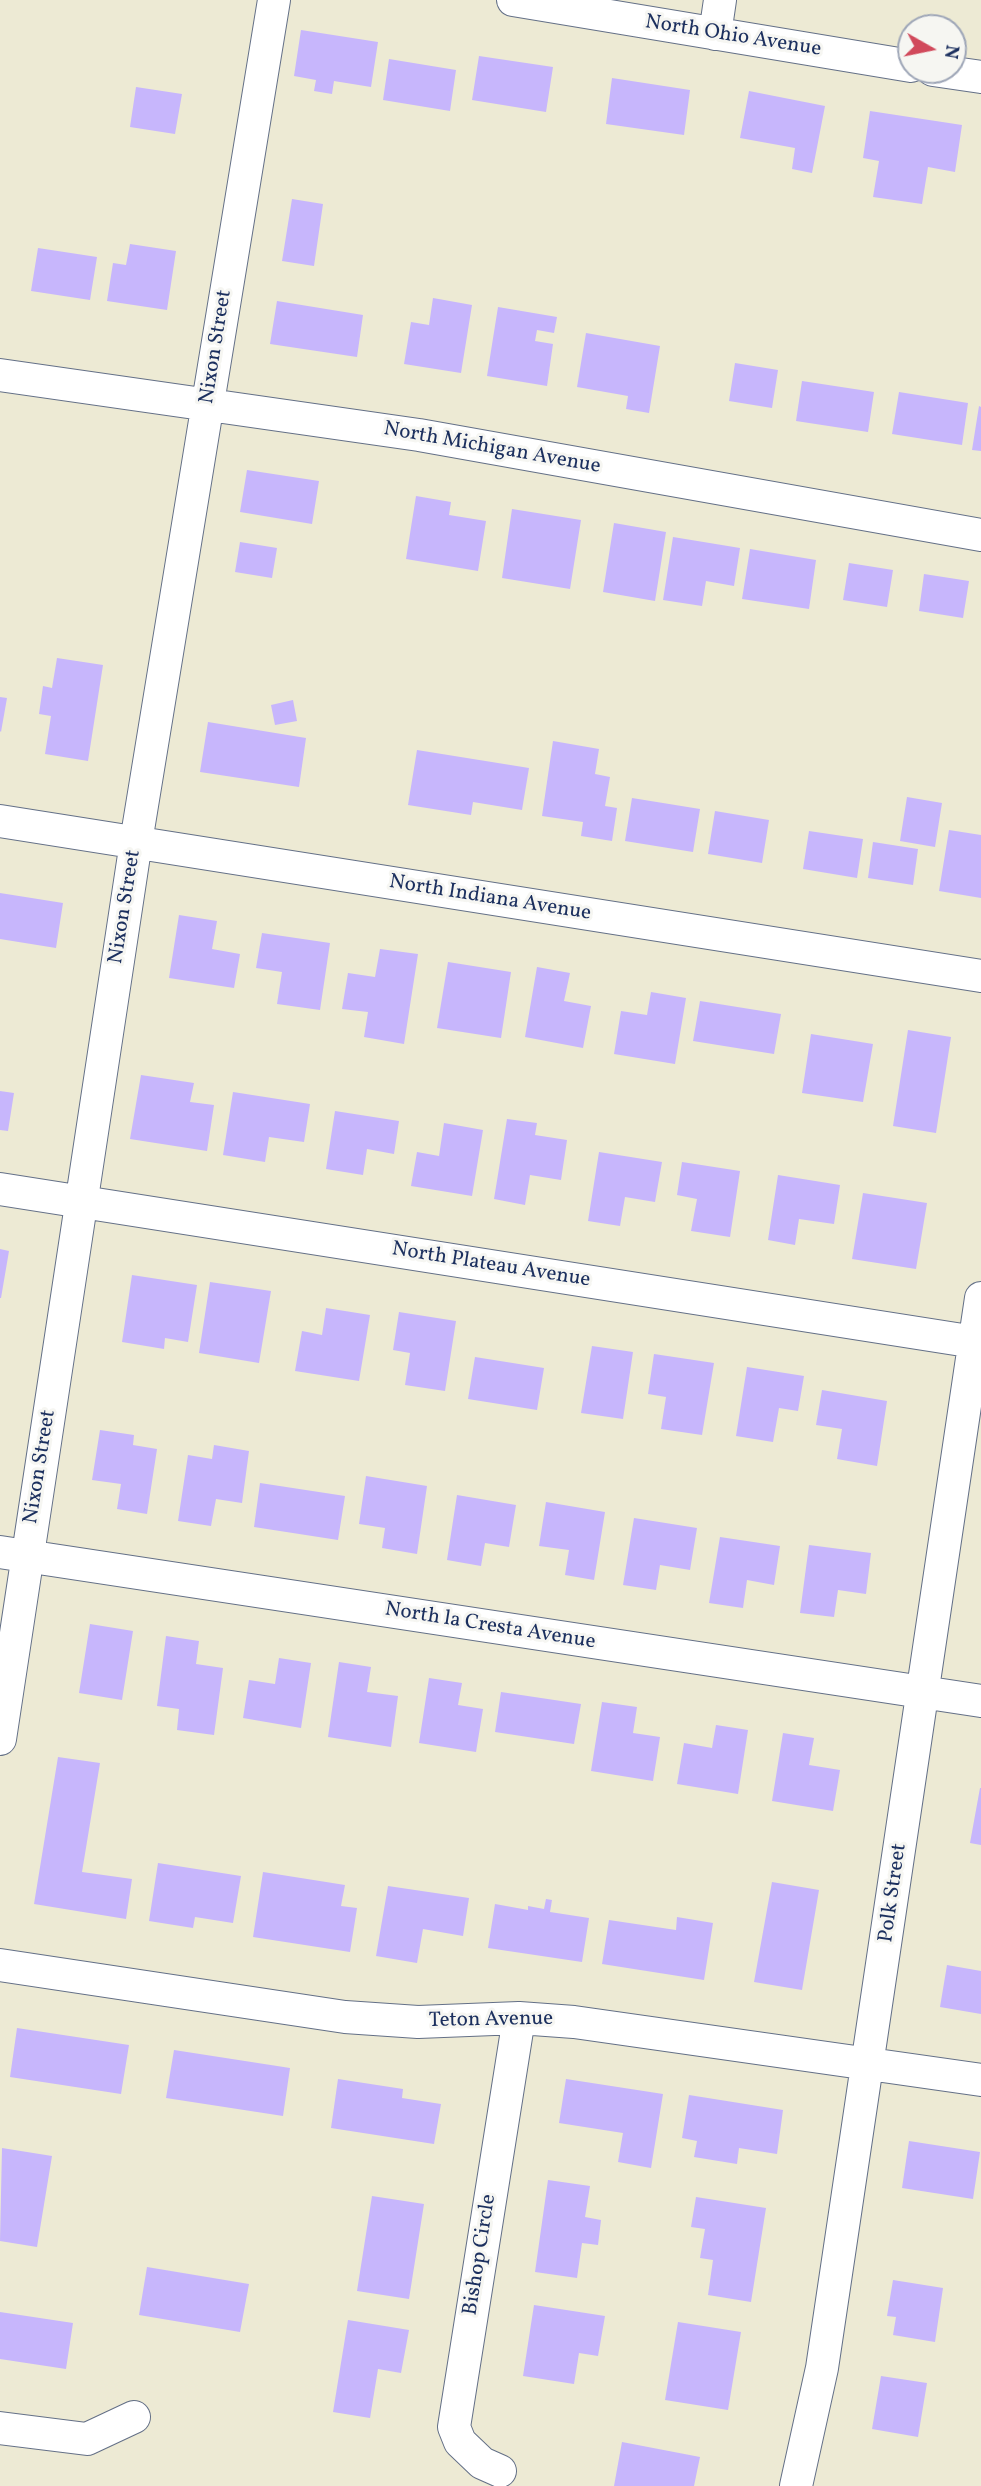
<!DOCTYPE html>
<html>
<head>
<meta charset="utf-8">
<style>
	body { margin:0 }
	#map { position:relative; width:981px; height:2486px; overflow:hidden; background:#edead4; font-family:Vollkorn,serif }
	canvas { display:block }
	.north { position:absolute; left:897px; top:14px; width:70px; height:70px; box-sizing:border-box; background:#f6f6f2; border:2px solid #9ea6b7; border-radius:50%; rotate:99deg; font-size:19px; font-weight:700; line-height:28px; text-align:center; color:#1b2f5e }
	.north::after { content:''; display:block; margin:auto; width:24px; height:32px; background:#d1495b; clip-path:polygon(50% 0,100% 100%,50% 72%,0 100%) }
</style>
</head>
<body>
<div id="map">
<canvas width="981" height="2486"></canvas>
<div class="north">N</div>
</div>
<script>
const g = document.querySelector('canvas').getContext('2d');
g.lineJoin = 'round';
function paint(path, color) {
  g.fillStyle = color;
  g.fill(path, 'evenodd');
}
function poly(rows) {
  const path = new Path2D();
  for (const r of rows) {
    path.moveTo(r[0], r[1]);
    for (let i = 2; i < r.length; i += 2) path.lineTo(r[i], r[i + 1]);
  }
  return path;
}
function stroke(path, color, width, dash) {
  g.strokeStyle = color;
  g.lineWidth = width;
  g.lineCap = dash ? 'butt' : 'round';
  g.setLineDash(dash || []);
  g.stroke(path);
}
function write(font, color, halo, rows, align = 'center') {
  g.font = font + ' Vollkorn,serif';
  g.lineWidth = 6;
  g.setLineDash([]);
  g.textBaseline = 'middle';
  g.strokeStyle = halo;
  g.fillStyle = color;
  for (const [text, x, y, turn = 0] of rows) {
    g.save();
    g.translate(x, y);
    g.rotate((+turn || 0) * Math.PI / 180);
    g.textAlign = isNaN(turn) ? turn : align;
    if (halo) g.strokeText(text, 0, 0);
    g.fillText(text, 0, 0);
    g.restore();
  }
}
paint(poly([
	[301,30,378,42,371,87,334,81,332,94,314,91,316,80,294,76],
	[479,56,553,67,546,112,472,100],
	[389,59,456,70,450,111,383,100],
	[612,78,690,90,684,135,606,124],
	[136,87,182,94,175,134,130,127],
	[749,91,825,106,812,173,792,169,795,148,740,138],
	[870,111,962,125,955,172,928,167,922,204,873,197,879,161,863,158],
	[292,199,323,204,314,266,282,261],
	[130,244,176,251,167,310,107,301,113,263,126,265],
	[38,248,97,257,90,300,31,291],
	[433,298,472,305,461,373,404,364,411,322,429,325],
	[277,301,363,315,357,357,270,344],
	[498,307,557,317,554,333,537,330,535,341,553,344,547,386,487,376],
	[586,333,660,346,649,413,626,409,628,396,577,387],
	[735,363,778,370,772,408,729,401],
	[802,381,874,392,868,432,796,421],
	[899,392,968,403,962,445,892,434],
	[979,406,981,407,981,451,972,450],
	[247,470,319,481,312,524,240,512],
	[416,496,451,502,449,515,486,521,478,571,406,559],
	[512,509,581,520,570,589,502,578],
	[614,523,666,532,655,601,603,592],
	[673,537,740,548,734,586,706,581,702,606,663,600],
	[240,542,277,548,272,578,235,572],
	[750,549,816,560,809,609,742,599],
	[849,563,893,570,887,607,843,600],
	[924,574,969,581,963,618,919,611],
	[57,658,103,665,88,761,45,754,51,716,39,714,43,686,52,688],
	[0,697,7,698,1,732,0,731],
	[293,700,297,721,275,725,271,705],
	[208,722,306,738,299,787,200,772],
	[553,741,599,749,595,774,610,777,605,806,617,808,612,841,581,836,583,822,542,816],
	[417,750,529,768,522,810,473,802,471,815,408,805],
	[907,797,942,803,935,847,900,841],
	[632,798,700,809,693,852,625,841],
	[715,811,769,820,762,863,708,854],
	[949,830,981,835,981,898,939,891],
	[809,831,863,839,857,878,803,869],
	[873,842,918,849,913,885,868,878],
	[0,893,63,903,56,948,0,939],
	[179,915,217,921,212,949,240,954,234,988,169,978],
	[262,933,330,943,320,1010,277,1004,282,972,256,968],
	[380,949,418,954,404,1044,364,1037,368,1012,342,1009,348,973,375,977],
	[448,962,511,972,501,1038,437,1028],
	[537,967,570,973,564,1001,591,1006,583,1048,525,1037],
	[651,992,686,998,675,1064,614,1054,621,1011,647,1015],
	[700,1001,781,1014,774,1054,693,1041],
	[908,1030,951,1037,936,1133,893,1126],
	[811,1034,873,1044,863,1102,802,1093],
	[141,1075,194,1083,190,1102,214,1105,207,1151,130,1139],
	[0,1091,14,1093,8,1131,0,1130],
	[233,1092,310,1104,304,1142,269,1137,265,1162,223,1155],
	[335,1111,399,1121,394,1154,367,1149,363,1175,326,1169],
	[507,1119,537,1123,535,1135,567,1140,561,1180,530,1175,525,1205,494,1199],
	[444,1123,483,1130,472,1196,411,1186,417,1152,439,1156],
	[599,1152,662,1162,655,1202,625,1197,620,1226,588,1221],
	[682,1162,740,1171,730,1237,691,1231,697,1199,677,1195],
	[778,1175,840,1185,834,1224,799,1219,795,1245,768,1240],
	[863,1193,927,1203,916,1269,852,1259],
	[0,1249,9,1251,1,1298,0,1298],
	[132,1275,197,1285,188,1342,165,1338,164,1349,122,1342],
	[210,1282,271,1291,259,1363,199,1353],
	[326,1308,370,1315,359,1381,295,1371,302,1331,322,1335],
	[399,1312,456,1321,445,1391,405,1385,410,1353,393,1350],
	[592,1346,633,1352,623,1419,581,1413],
	[654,1354,714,1363,702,1435,661,1429,666,1397,648,1394],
	[475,1357,544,1368,537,1410,468,1399],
	[747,1367,804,1376,798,1411,779,1408,773,1442,736,1436],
	[822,1390,887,1401,877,1466,837,1459,842,1429,816,1425],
	[100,1430,134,1435,133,1445,157,1449,147,1514,117,1509,121,1484,92,1480],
	[214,1445,249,1451,242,1503,216,1499,211,1526,178,1521,188,1455,212,1459],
	[366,1476,427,1486,417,1554,382,1548,385,1528,359,1524],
	[260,1483,345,1496,338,1540,254,1527],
	[457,1495,516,1505,509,1547,485,1543,481,1566,447,1560],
	[546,1502,605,1512,594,1580,565,1575,569,1550,539,1546],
	[634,1518,697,1528,690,1570,660,1565,656,1590,623,1585],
	[720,1537,780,1546,774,1585,747,1580,743,1608,709,1603],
	[809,1545,871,1553,866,1594,838,1590,834,1617,800,1613],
	[90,1624,133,1631,122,1700,79,1693],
	[166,1636,199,1641,196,1664,223,1668,214,1735,177,1730,179,1709,157,1706],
	[279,1658,311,1663,301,1728,243,1718,249,1680,275,1684],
	[339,1662,371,1667,367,1692,398,1696,391,1747,328,1737],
	[429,1678,462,1683,458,1705,483,1709,476,1752,419,1743],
	[501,1692,581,1704,574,1744,495,1732],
	[602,1702,637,1707,633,1733,660,1737,653,1781,591,1771],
	[716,1725,748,1730,738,1794,677,1784,684,1743,712,1748],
	[783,1733,814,1738,809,1765,840,1770,833,1811,772,1801],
	[58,1757,100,1763,82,1872,132,1879,126,1919,34,1904],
	[980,1788,981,1788,981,1845,970,1843],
	[158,1863,241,1876,233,1923,195,1917,193,1928,149,1921],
	[263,1872,345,1885,341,1906,357,1908,350,1952,253,1937],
	[772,1882,819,1890,802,1990,754,1982],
	[388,1886,469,1898,463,1936,423,1929,417,1963,376,1956],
	[546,1899,552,1900,550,1912,589,1918,582,1962,488,1948,495,1904,528,1910,528,1906,544,1909],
	[677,1917,713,1923,704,1980,602,1964,609,1920,676,1930],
	[947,1965,981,1971,981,2014,940,2007],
	[17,2028,129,2045,121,2094,10,2077],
	[174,2050,290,2068,283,2116,166,2098],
	[338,2079,403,2089,402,2098,441,2104,434,2144,331,2128],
	[566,2079,663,2094,651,2168,618,2162,623,2133,559,2123],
	[689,2095,783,2110,777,2154,739,2148,737,2164,694,2157,697,2141,682,2138],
	[909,2141,980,2152,973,2199,902,2188],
	[2,2148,52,2156,37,2247,0,2241],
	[548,2180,590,2186,585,2217,601,2220,598,2245,582,2243,577,2278,535,2272],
	[372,2196,424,2204,409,2299,357,2291],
	[696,2197,766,2208,751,2302,708,2295,713,2260,700,2258,705,2229,691,2227],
	[147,2267,249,2284,240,2332,139,2315],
	[893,2280,943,2288,935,2342,893,2335,896,2317,887,2316],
	[534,2305,605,2316,598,2356,579,2353,574,2384,523,2376],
	[0,2312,73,2323,66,2369,0,2359],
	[348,2320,409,2330,401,2373,378,2369,370,2418,333,2412],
	[678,2322,741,2332,728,2410,665,2400],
	[881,2376,927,2383,918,2437,872,2429],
	[622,2442,700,2457,694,2486,614,2486]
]), '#c7b6fc');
const minor = poly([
	[513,0,911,66],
	[715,34,720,0],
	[933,70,981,77],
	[0,375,419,435,981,535],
	[0,821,981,976],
	[0,1189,981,1343],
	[0,1552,981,1701],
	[0,1739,136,842,274,0],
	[0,1965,345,2017,418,2022,519,2018,574,2022,981,2080],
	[0,2428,87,2439,134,2417],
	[500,2471,482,2463,460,2442,454,2427,519,2018],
	[796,2486,822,2368,981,1298]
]);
stroke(minor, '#647087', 34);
stroke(minor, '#fff', 32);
write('21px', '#1b2f5e', '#f6f6f2', [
	["North Ohio Avenue",733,37,9],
	["Nixon Street",217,347,-81],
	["North Michigan Avenue",492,449,10],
	["North Indiana Avenue",490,899,9],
	["Nixon Street",126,907,-81],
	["North Plateau Avenue",491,1266,9],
	["Nixon Street",41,1467,-81],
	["North la Cresta Avenue",490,1627,9],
	["Polk Street",894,1893,-82],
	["Teton Avenue",491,2021,-1],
	["Bishop Circle",481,2255,-81]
]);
</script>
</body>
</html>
